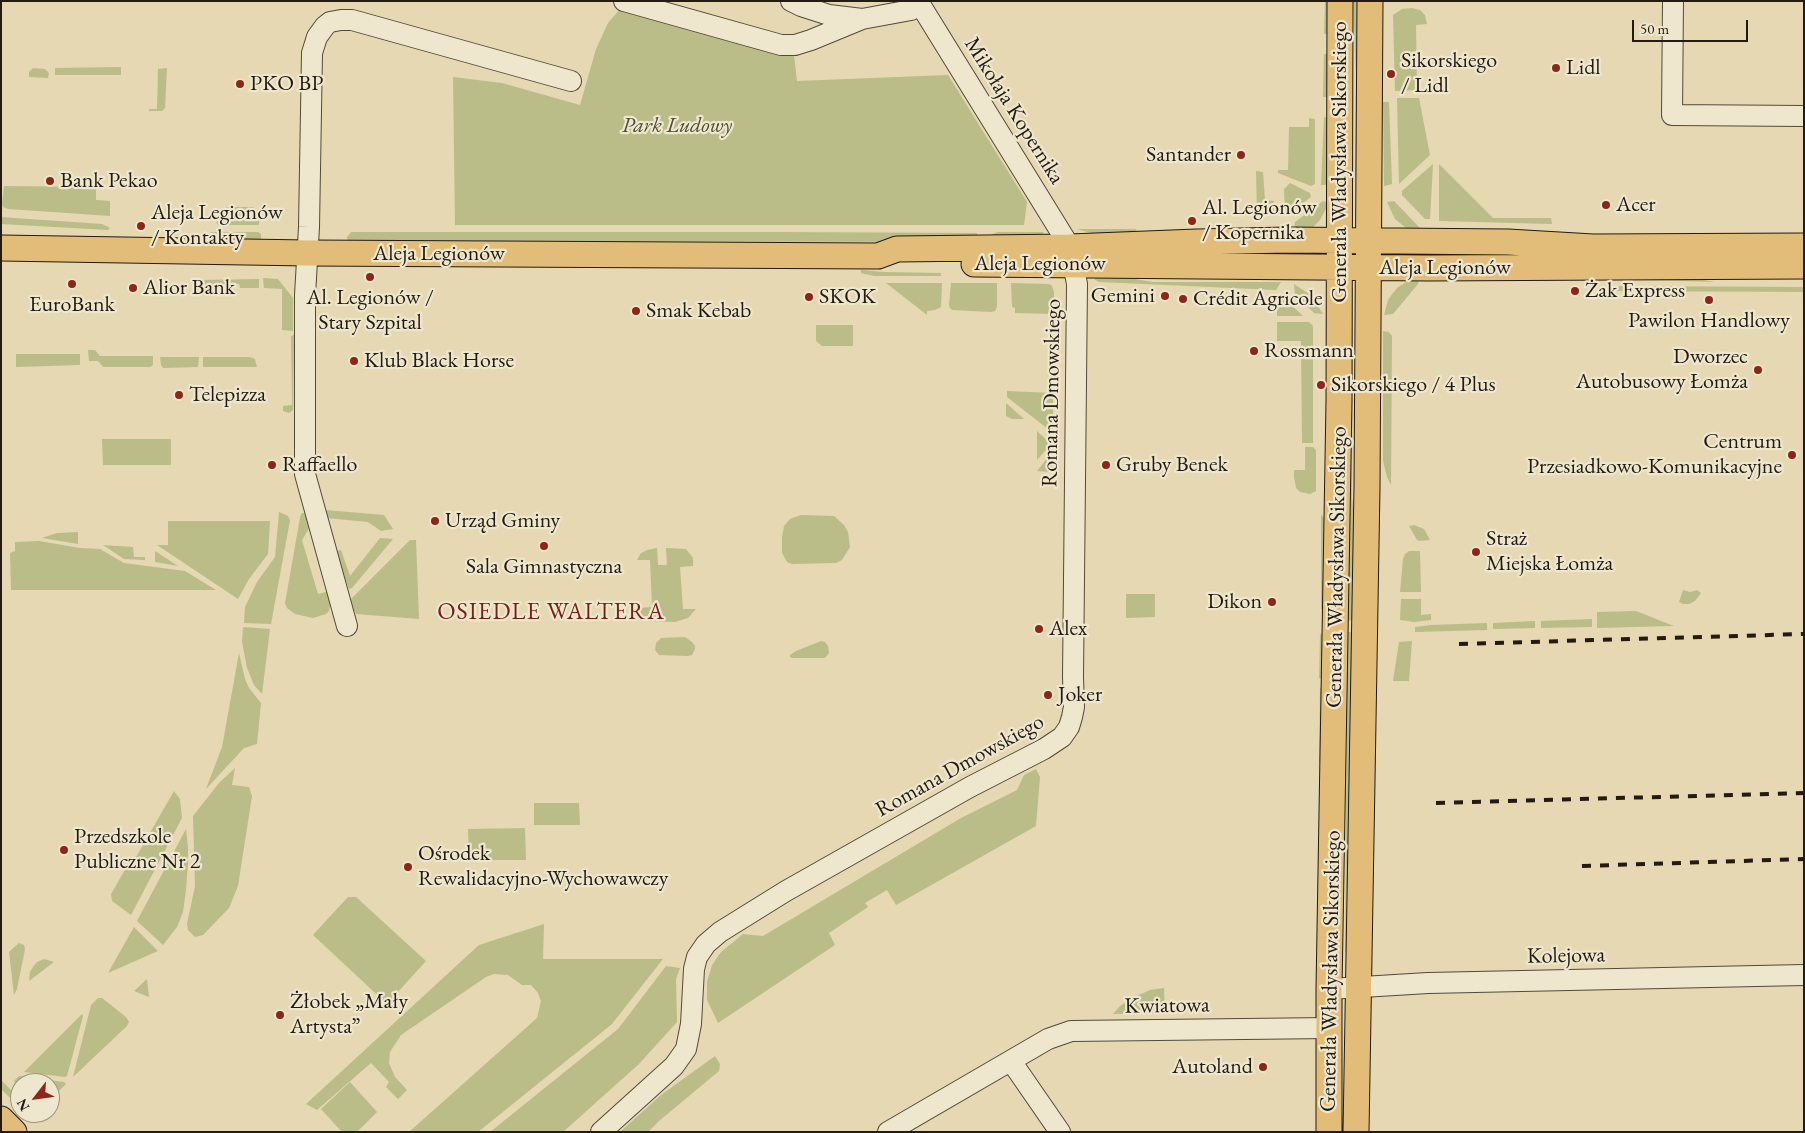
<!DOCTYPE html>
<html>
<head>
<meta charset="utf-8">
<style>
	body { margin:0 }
	#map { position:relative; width:1805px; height:1133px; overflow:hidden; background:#e5d8b2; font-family:"EB Garamond",serif }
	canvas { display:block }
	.frame { position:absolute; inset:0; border:2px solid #231a12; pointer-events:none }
	.north { position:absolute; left:10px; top:1073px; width:50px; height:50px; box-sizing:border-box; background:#eee6cd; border:1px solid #9d9482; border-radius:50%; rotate:240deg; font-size:14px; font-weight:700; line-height:20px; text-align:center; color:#231a12 }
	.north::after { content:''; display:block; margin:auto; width:18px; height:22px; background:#8f2418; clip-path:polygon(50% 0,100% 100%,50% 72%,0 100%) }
	.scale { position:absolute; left:1632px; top:20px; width:116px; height:22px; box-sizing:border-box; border:2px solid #231a12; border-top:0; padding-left:6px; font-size:15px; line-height:18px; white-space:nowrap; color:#231a12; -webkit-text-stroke:4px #eee6cd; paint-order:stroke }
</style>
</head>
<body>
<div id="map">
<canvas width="1805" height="1133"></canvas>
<div class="frame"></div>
<div class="north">N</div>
<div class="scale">50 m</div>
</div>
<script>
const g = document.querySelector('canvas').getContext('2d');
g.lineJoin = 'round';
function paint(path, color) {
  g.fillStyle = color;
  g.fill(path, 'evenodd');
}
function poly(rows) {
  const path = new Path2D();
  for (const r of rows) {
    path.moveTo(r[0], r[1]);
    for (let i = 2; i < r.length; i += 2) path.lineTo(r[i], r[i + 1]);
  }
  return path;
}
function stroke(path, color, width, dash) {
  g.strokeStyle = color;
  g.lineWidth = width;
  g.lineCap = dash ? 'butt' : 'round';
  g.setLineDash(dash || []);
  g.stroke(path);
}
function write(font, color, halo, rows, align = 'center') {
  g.font = font + ' "EB Garamond",serif';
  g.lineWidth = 4.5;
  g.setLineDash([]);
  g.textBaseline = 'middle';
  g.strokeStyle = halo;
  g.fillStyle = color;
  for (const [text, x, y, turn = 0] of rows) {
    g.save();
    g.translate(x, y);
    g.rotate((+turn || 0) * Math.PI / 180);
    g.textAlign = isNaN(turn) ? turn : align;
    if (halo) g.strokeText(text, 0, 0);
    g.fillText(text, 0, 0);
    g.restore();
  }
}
paint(poly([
	[1325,1,1332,1,1332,34,1324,34],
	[1353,1,1362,1,1361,177,1355,177,1356,75],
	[621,8,794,55,797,81,948,75,1027,202,1024,225,455,225,453,77,502,83,580,105,596,49,608,23],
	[1412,8,1420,10,1425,15,1426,20,1427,24,1416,25,1417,90,1395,91,1393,15,1402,9],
	[1324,54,1331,54,1331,97,1323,97],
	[121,67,121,75,55,75,55,68],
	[33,68,45,69,49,73,48,78,29,77,29,72],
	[167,68,165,108,162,111,149,111,149,109,157,109,158,69],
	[1397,98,1419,98,1430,155,1399,184],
	[1383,102,1389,102,1392,184,1384,186],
	[1324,117,1328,118,1329,185,1321,185],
	[1309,118,1315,119,1315,184,1311,186,1278,173,1278,170,1288,170,1289,127,1309,127],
	[1433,164,1430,219,1425,219,1402,195,1402,191],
	[1439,164,1493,218,1551,218,1552,224,1439,221],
	[1256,171,1263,172,1265,200,1274,201,1275,214,1257,214],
	[1290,183,1310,193,1311,197,1288,214,1285,212,1284,189],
	[4,186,96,187,96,200,110,201,110,216,8,209,3,207,2,204],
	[1323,201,1329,203,1320,220,1313,227,1296,233,1294,230,1295,222],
	[1394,201,1420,228,1420,234,1411,232,1395,219,1387,202],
	[227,207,253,207,259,213,259,225,218,225,215,220,217,214],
	[1,217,102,224,110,228,108,230,1,224],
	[1077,229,1136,229,1137,233,1094,234],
	[211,232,258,232,261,234,261,240,215,239],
	[351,232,780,232,977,233,977,242,348,241,347,237],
	[998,232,1044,232,1040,237,993,242,992,234],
	[861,270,884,272,941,273,941,276,874,276,861,273],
	[1676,275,1715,282,1614,279],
	[1100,276,1129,278,1153,282,1281,282,1276,290,1099,282,1094,279],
	[263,278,278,279,293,298,293,331,282,330,282,289,264,288],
	[259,279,259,288,240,288,239,284,203,285,203,280],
	[1412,279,1419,279,1418,284,1393,314,1384,315,1388,300,1393,293,1398,287],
	[886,283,942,283,941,307,935,310,927,311,927,315],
	[951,283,997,283,997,307,995,311,991,312,952,310,950,308,949,305],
	[1011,283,1049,284,1052,286,1054,292,1054,314,1015,313,1015,308,1012,307],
	[1294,284,1312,296,1323,314,1314,313,1295,295],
	[1615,286,1804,287,1804,292,1614,291],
	[1351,287,1353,289,1352,498,1358,550,1358,620,1345,621],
	[1277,297,1284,298,1303,316,1277,316],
	[1277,322,1309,322,1313,326,1313,443,1302,443,1301,341,1277,341],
	[816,325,853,325,853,346,822,346,816,341],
	[1383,331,1389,332,1392,336,1391,485,1387,477,1383,461],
	[294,335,293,410,289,413,283,411,283,406,292,405,291,336],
	[88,350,95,350,100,356,153,356,153,365,150,367,103,367,98,361,89,361],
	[16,354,80,354,80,365,16,367],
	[160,357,199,357,198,367,163,368,161,365],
	[203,357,249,357,255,359,257,367,203,367],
	[1007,391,1053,393,1053,433,1007,397],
	[1006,403,1024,419,1012,419,1006,416],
	[1037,431,1051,444,1037,460],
	[102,439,171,439,171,465,103,465],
	[1305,447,1313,447,1316,450,1316,491,1310,494,1300,492,1296,488,1294,477,1294,470,1305,470],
	[1053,451,1052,472,1037,471],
	[325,510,384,515,393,529,381,531,368,522,326,518],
	[279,512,288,516,290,520,271,624,244,623,245,607,257,582,275,557],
	[303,513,306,513,311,525,302,540,318,594,330,591,331,602,329,611,326,614,313,618,295,614,287,608,285,603,300,518,301,514],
	[1321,514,1326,522,1327,609,1321,609],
	[801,515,834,516,844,525,848,532,850,547,842,560,836,563,792,564,787,562,782,553,782,537,784,526,790,519],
	[168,521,270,521,268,554,249,579,238,599,157,545,168,545],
	[1414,525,1424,529,1430,540,1420,541,1417,540,1409,526],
	[78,532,78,544,42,538,57,533],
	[380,538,393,539,352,588,349,589,335,551,341,550,350,576],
	[410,540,416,540,419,619,356,614,349,601],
	[39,541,80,548,100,549,124,563,185,571,216,590,11,590,10,553,15,551,15,542],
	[103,545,133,547,134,557,145,557,145,560,124,559],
	[657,548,658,565,667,565,666,548,686,549,693,558,693,566,680,567,683,609,696,609,688,618,675,622,645,621,639,613,639,608,652,607,650,560,637,560,641,553,647,550],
	[155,551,178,566,155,562],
	[1409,551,1420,551,1421,592,1400,592,1403,559,1405,554],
	[1683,590,1690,592,1697,590,1701,593,1695,601,1689,604,1683,604,1679,602],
	[1126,594,1155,594,1155,617,1126,618],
	[1401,599,1421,599,1421,615,1431,614,1431,620,1414,622,1400,620],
	[1636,611,1674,626,1597,628,1597,612],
	[1592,619,1592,627,1541,628,1541,621],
	[1535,621,1535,628,1493,629,1493,623],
	[1487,623,1487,630,1415,632,1415,627,1431,625],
	[243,627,270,629,262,694,254,685,247,668,242,642],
	[1345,632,1357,632,1347,956,1345,951,1347,702],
	[1322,633,1326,633,1324,679,1319,678,1320,635],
	[685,637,692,642,695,646,695,649,692,655,688,656,659,655,655,650,656,643,661,638],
	[821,641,825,642,828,646,829,653,825,658,792,658,790,657,790,655,796,651],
	[1412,641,1409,681,1393,681,1399,642],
	[239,653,245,679,249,688,261,703,257,744,244,748,206,789,222,747],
	[1324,687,1325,764,1319,763,1320,688],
	[235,768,232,785,249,787,252,796,238,886,229,908,203,935,195,937,188,930,187,924,195,886,193,816,219,783],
	[1036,769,1040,777,1036,826,896,905,887,890,865,903,868,907,829,933,835,945,718,1023,707,1000,707,982,712,965,721,952,743,934,763,936,961,818,1017,790,1024,775],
	[174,791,180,799,182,818,131,915,112,901,111,894,130,861,136,857],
	[534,803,579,803,580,825,534,825],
	[525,828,526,860,469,860,468,829],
	[186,829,188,848,188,863,186,890,183,912,177,927,163,945,137,921],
	[348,897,356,897,426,961,387,1004,313,935],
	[544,924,543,959,663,959,612,1024,478,1132,409,1132,537,1018,541,1001,538,993,531,985,522,985,508,975,494,974,486,977,401,1035,390,1052,389,1063,395,1077,407,1090,398,1099,386,1087,389,1082,371,1063,317,1110,306,1104,479,945],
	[134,927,158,951,108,973],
	[19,943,24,945,25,949,17,989,14,995,9,952],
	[44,959,54,962,29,981,30,972,33,967,37,962],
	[666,966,680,968,676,979,677,1022,639,1064,563,1132,490,1132,618,1029],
	[147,979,149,997,134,991],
	[1164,988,1165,1013,1113,1014,1120,1006,1132,998,1150,990],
	[98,998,102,998,126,1017,129,1022,127,1026,73,1077,91,1005],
	[82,1014,83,1016,67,1076,65,1077,24,1072],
	[715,1056,720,1064,719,1071,659,1121,648,1132,620,1132,661,1095],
	[19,1076,64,1082,66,1084,50,1100,50,1083,20,1083,20,1088,14,1081],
	[1,1080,20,1099,20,1108,1,1089],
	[350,1082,377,1112,357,1132,342,1132,321,1109]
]), '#babd88');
const minor = poly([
	[624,1,781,45,795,45,811,40,862,19],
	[791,1,801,6,829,15,862,19,911,10,920,5],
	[1673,1,1672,115,1804,116],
	[347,626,305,474,305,295,309,227,312,53,317,37,325,26,330,22,341,20,352,20,571,81],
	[1329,989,1428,983,1804,975],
	[1011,1061,1060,1132],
	[601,1132,674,1066,686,1049,691,1024,694,969,697,957,706,944,720,932,786,891,970,787,1044,749,1062,737,1069,727,1072,717,1074,707,1073,677,1077,284,1070,247,918,1],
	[888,1132,1048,1039,1071,1031,1330,1028]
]);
const major = poly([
	[1,248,307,253,878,256,897,249,1070,247,1197,242,1287,240,1508,242,1593,247,1804,246],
	[974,264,1428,268,1804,266],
	[1,1119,14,1132],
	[1329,1132,1329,989,1339,401,1340,1],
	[1356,1132,1367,487,1370,1]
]);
stroke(minor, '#544a3a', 22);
stroke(major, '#231a12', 27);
stroke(minor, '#eee6cd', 20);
stroke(major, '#e2bc79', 25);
stroke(poly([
	[1459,644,1804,634],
	[1436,803,1804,793],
	[1582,866,1804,859]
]), '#231a12', 4, [9, 9]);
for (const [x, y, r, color] of [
	[1556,68,5,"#8f2418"],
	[1391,74,5,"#8f2418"],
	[240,84,5,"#8f2418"],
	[1241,155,5,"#8f2418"],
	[50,181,5,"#8f2418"],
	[1606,205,5,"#8f2418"],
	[1192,221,5,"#8f2418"],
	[141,226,5,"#8f2418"],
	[370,277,5,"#8f2418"],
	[72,284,5,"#8f2418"],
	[133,288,5,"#8f2418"],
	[1575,291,5,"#8f2418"],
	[1165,296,5,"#8f2418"],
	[809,297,5,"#8f2418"],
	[1183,299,5,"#8f2418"],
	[1709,300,5,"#8f2418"],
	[636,311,5,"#8f2418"],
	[1254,351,5,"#8f2418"],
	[354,361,5,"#8f2418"],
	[1758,370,5,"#8f2418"],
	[1321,385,5,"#8f2418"],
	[179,395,5,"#8f2418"],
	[1792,455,5,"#8f2418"],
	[272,465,5,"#8f2418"],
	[1106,465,5,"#8f2418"],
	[435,521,5,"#8f2418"],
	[544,546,5,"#8f2418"],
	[1476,552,5,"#8f2418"],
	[1272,602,5,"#8f2418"],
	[1039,629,5,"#8f2418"],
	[1048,695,5,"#8f2418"],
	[64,850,5,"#8f2418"],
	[408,867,5,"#8f2418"],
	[280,1015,5,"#8f2418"],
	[1263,1067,5,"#8f2418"]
]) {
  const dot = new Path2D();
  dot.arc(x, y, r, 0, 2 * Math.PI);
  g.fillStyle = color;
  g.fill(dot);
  stroke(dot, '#eee6cd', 2);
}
write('22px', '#231a12', '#eee6cd', [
	["Sikorskiego",1401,61],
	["/ Lidl",1401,86],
	["Lidl",1566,68],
	["PKO BP",250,84],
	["Santander",1231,155,"right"],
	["Bank Pekao",60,181],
	["Acer",1616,205],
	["Al. Legionów",1202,208],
	["/ Kopernika",1202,233],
	["Aleja Legionów",151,213],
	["/ Kontakty",151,238],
	["Alior Bank",143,288],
	["Żak Express",1585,291],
	["Gemini",1155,296,"right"],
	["SKOK",819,297],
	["Al. Legionów /",370,298,"center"],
	["Stary Szpital",370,323,"center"],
	["Crédit Agricole",1193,299],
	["EuroBank",72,305,"center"],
	["Smak Kebab",646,311],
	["Pawilon Handlowy",1709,321,"center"],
	["Rossmann",1264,351],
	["Dworzec",1748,357,"right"],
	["Autobusowy Łomża",1748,382,"right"],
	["Klub Black Horse",364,361],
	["Sikorskiego / 4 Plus",1331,385],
	["Telepizza",189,395],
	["Centrum",1782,442,"right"],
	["Przesiadkowo-Komunikacyjne",1782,467,"right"],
	["Raffaello",282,465],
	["Gruby Benek",1116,465],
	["Urząd Gminy",445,521],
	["Straż",1486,539],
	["Miejska Łomża",1486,564],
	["Sala Gimnastyczna",544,567,"center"],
	["Dikon",1262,602,"right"],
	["Alex",1049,629],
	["Joker",1058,695],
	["Przedszkole",74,837],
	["Publiczne Nr 2",74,862],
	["Ośrodek",418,854],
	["Rewalidacyjno-Wychowawczy",418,879],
	["Żłobek „Mały",290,1002],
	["Artysta”",290,1027],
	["Autoland",1253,1067,"right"]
], 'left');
write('22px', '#231a12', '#eee6cd', [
	["Mikołaja Kopernika",1014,111,58],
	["Generała Władysława Sikorskiego",1340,162,-90],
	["Aleja Legionów",439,254],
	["Aleja Legionów",1040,264],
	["Aleja Legionów",1445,268],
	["Romana Dmowskiego",1052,393,-89],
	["Generała Władysława Sikorskiego",1337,567,-89],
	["Romana Dmowskiego",960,766,-29],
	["Kolejowa",1566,956,-1],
	["Generała Władysława Sikorskiego",1331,971,-89],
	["Kwiatowa",1167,1006,-1]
]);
write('italic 22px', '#504b35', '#eee6cd', [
	["Park Ludowy",677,126]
]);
g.letterSpacing = '1px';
write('24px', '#7a1f14', '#eee6cd', [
	["OSIEDLE WALTERA",551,612]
]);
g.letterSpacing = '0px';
</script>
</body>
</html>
